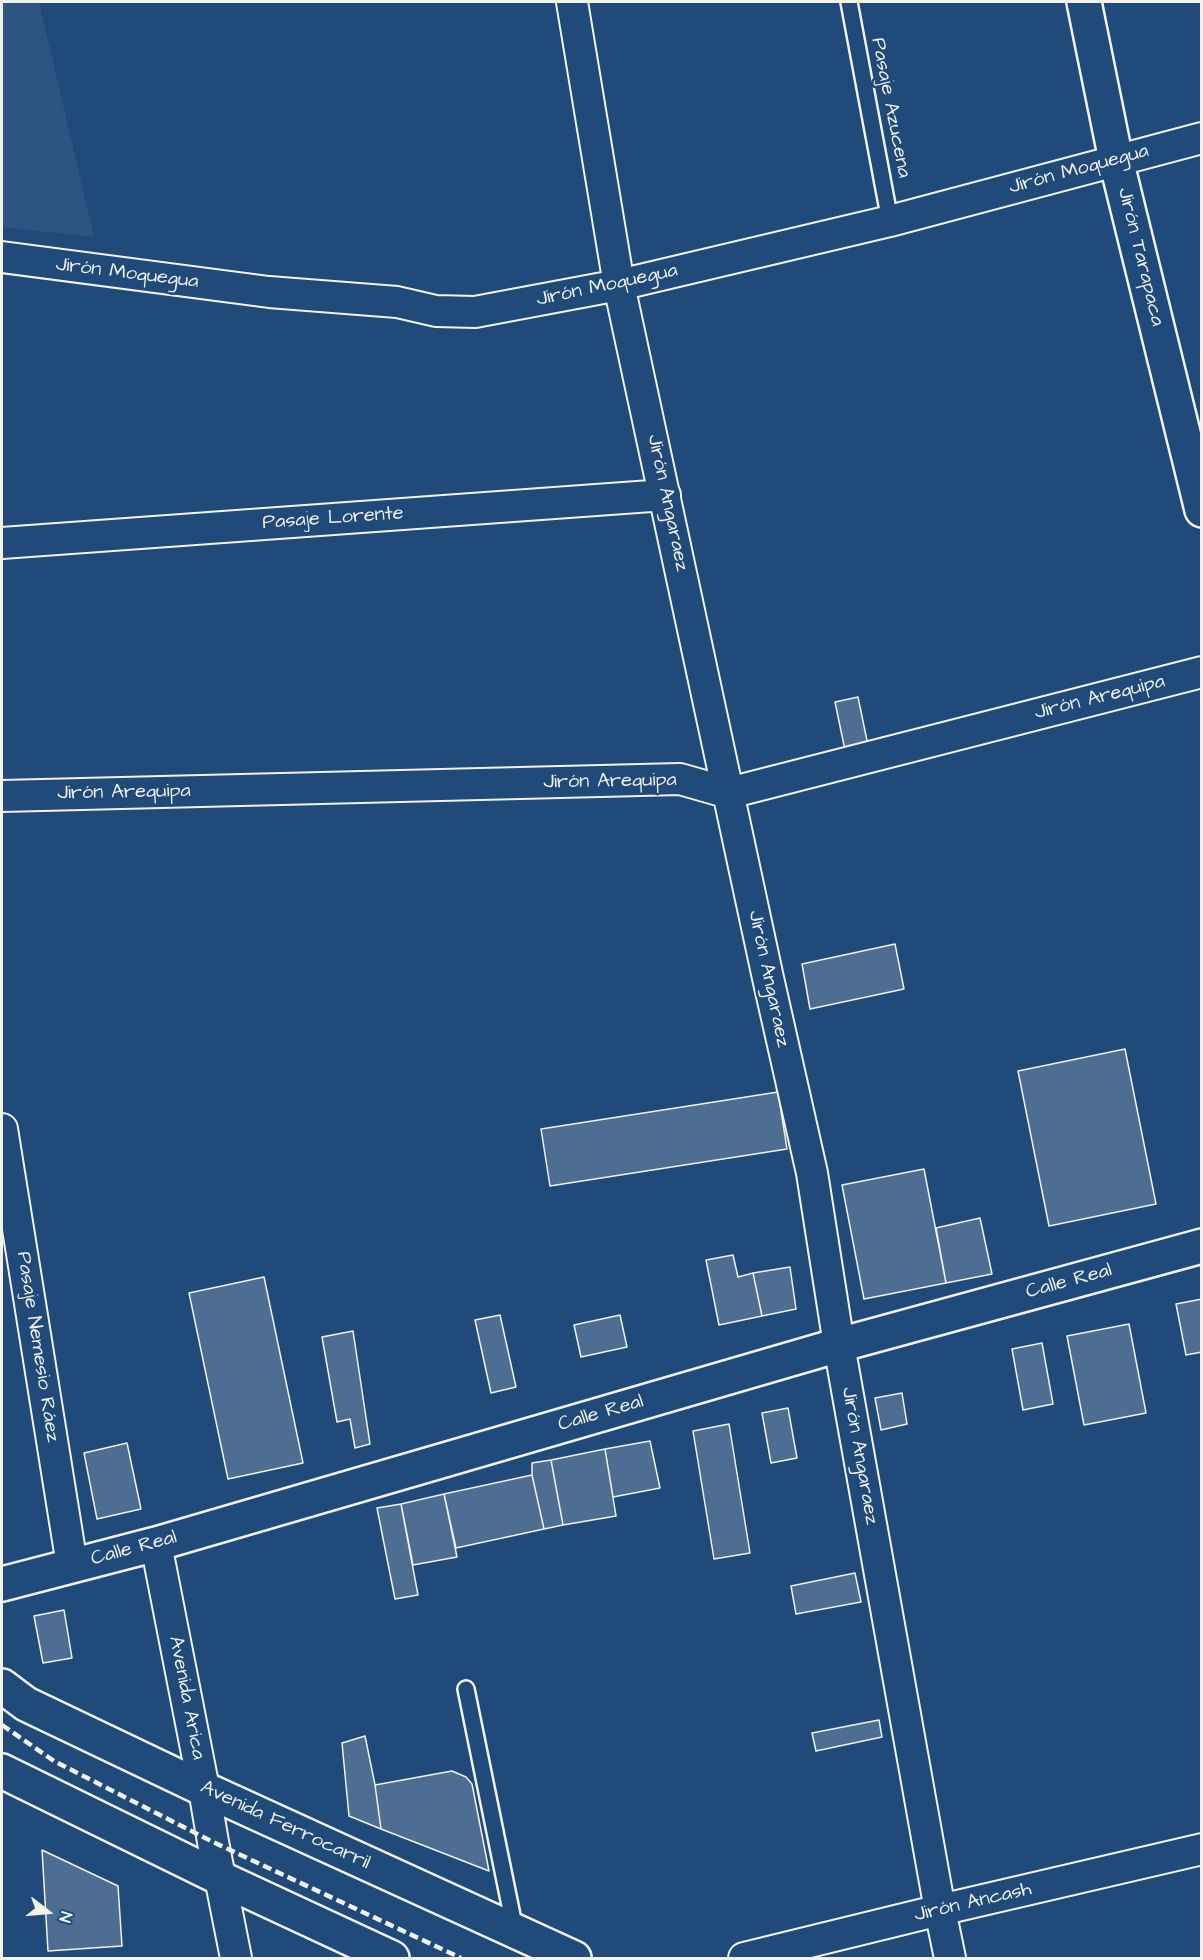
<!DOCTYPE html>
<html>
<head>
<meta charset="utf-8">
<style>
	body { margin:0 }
	#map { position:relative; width:1203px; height:1960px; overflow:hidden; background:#1f4a7a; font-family:"Architects Daughter",sans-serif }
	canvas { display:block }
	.frame { position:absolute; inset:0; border:3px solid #f4f1e8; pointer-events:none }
	.north { position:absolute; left:18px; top:1882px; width:60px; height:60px; -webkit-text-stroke:4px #1f4a7a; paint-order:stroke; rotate:106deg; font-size:16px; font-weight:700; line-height:24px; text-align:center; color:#f4f1e8 }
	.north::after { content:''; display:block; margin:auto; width:21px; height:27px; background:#f4f1e8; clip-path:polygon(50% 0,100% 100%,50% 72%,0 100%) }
</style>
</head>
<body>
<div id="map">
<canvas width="1203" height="1960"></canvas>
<div class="frame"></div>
<div class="north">N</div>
</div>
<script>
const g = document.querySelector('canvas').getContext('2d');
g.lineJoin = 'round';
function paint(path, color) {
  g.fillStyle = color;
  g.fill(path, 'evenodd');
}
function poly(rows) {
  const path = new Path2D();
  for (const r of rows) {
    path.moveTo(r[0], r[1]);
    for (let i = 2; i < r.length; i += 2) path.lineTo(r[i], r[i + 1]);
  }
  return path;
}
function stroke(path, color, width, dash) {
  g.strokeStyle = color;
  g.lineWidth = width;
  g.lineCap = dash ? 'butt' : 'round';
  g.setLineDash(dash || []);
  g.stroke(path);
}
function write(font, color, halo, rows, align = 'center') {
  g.font = font + ' "Architects Daughter",sans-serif';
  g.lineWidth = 5;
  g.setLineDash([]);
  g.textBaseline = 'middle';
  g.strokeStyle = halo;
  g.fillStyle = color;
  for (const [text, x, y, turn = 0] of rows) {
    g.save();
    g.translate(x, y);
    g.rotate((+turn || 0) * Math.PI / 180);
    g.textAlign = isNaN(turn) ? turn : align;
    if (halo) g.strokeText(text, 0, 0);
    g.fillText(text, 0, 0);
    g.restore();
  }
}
paint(poly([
	[2,2,39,2,94,237,2,227]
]), '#2d5581');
const building = poly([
	[858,697,870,755,847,760,835,702,858,697],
	[895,944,904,989,810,1009,802,964,895,944],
	[1125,1049,1156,1204,1049,1226,1018,1071,1125,1049],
	[778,1092,787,1149,550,1186,541,1129,778,1092],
	[924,1169,946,1283,864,1299,842,1185,924,1169],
	[980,1218,992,1274,946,1283,936,1228,980,1218],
	[733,1255,738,1277,753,1273,762,1316,719,1325,706,1260,733,1255],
	[790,1267,796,1309,762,1316,753,1273,790,1267],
	[264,1277,303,1463,228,1479,189,1293,264,1277],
	[1202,1299,1202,1352,1186,1355,1176,1304,1202,1299],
	[500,1315,516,1387,491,1393,475,1320,500,1315],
	[620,1315,627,1347,581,1357,574,1325,620,1315],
	[1129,1324,1146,1413,1084,1425,1067,1336,1129,1324],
	[353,1331,370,1444,355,1448,350,1419,337,1422,322,1337,353,1331],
	[1042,1343,1053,1404,1023,1410,1012,1349,1042,1343],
	[902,1393,907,1424,881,1430,875,1398,902,1393],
	[788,1408,797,1458,771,1463,762,1413,788,1408],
	[729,1424,750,1553,714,1559,693,1431,729,1424],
	[650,1441,660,1488,613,1497,605,1449,650,1441],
	[127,1443,141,1509,97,1519,84,1453,127,1443],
	[605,1449,616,1516,563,1525,551,1460,605,1449],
	[551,1460,563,1525,544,1529,532,1475,532,1463,551,1460],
	[532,1475,544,1529,456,1548,444,1494,532,1475],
	[444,1494,457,1557,413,1565,401,1504,444,1494],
	[401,1504,418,1595,395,1599,377,1508,401,1504],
	[855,1573,861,1602,796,1614,791,1586,855,1573],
	[64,1610,72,1658,43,1663,34,1616,64,1610],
	[879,1720,882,1737,816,1751,812,1733,879,1720],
	[365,1736,375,1785,381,1829,349,1816,342,1743,365,1736],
	[452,1771,466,1777,472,1784,489,1871,381,1829,375,1785,452,1771],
	[42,1850,118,1886,122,1946,48,1951,42,1850]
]);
paint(building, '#4d6e92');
stroke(building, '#f4f1e8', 1.5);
const lane = poly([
	[849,2,890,221],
	[466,1689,515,1930]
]);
const street = poly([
	[572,2,619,285,768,978,812,1173,839,1345,940,1910,950,1958],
	[2,257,269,292,397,302,436,311,475,312,619,285,890,221,1202,138],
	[2,543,665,495],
	[2,796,680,779,729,793,1202,672],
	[2,1129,72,1565],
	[156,1544,204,1789,213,1842,236,1958],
	[744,1958,940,1910,1202,1849]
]);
const secondary = poly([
	[1084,2,1116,160,1202,510]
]);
const primary = poly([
	[2,1686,26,1704,204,1789,574,1958],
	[2,1771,220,1878,392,1958]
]);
const highway = poly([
	[2,1584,156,1544,839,1345,1202,1246]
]);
stroke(lane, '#f4f1e8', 20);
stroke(street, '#f4f1e8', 34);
stroke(secondary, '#f4f1e8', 38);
stroke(primary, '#f4f1e8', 38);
stroke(highway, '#f4f1e8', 38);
stroke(lane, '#1f4a7a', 15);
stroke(street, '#1f4a7a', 30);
stroke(secondary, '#1f4a7a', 33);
stroke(primary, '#1f4a7a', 33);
stroke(highway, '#1f4a7a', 33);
stroke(poly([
	[2,1725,54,1761,213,1842,461,1958]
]), '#f4f1e8', 4.5, [9, 4.5]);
write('20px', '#f4f1e8', '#1f4a7a', [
	["Pasaje Azucena",890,108,79],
	["Jirón Moquegua",1079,170,-15],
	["Jirón Tarapaca",1140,257,76],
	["Jirón Moquegua",127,274,7],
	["Jirón Moquegua",607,286,-12],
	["Jirón Angaraez",667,503,78],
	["Pasaje Lorente",333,519,-4],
	["Jirón Arequipa",1100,698,-14],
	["Jirón Arequipa",610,782,-1],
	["Jirón Arequipa",124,793,-1],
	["Jirón Angaraez",768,979,78],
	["Calle Real",1069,1282,-15],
	["Pasaje Nemesio Ráez",37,1347,81],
	["Calle Real",601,1414,-16],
	["Jirón Angaraez",859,1456,80],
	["Calle Real",134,1549,-15],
	["Avenida Arica",186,1698,79],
	["Avenida Ferrocarril",285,1826,25],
	["Jirón Ancash",973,1903,-13]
]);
</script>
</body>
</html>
